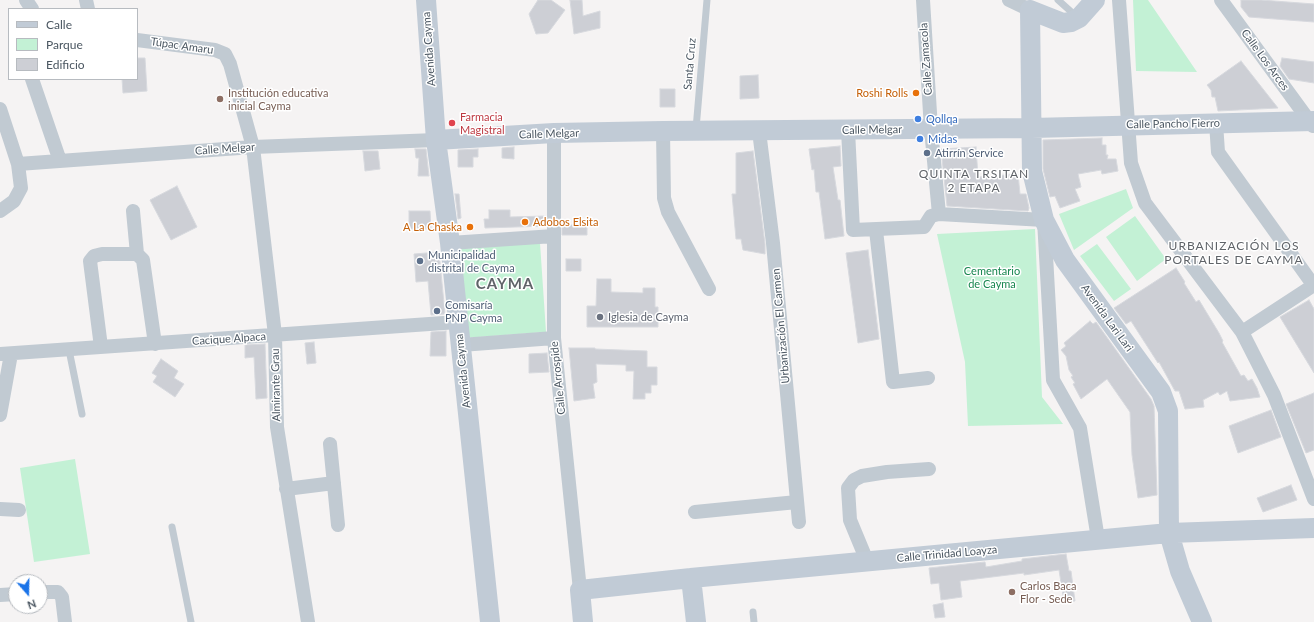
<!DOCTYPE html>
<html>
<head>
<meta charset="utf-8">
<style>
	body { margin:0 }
	#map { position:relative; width:1314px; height:622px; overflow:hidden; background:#f5f3f3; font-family:Lato,sans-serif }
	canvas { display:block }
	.legend { position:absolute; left:8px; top:8px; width:130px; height:72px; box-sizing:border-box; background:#fff; border:1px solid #b7bbc0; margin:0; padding:5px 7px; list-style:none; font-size:12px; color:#4a5661 }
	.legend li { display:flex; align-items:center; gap:8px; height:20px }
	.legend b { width:20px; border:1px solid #b7bbc0 }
	.north { position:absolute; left:8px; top:574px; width:40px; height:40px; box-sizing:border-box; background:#fff; border:1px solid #b7bbc0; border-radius:50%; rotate:160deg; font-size:11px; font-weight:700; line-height:16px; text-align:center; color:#4a5661 }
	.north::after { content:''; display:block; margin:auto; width:14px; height:18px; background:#1a73e8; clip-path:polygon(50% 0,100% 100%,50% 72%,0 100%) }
</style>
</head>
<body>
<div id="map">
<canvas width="1314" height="622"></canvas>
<ul class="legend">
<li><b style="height:5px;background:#c1cbd6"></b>Calle</li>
<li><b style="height:11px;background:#c3f1d5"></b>Parque</li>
<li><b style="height:11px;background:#cdcfd5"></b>Edificio</li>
</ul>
<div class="north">N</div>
</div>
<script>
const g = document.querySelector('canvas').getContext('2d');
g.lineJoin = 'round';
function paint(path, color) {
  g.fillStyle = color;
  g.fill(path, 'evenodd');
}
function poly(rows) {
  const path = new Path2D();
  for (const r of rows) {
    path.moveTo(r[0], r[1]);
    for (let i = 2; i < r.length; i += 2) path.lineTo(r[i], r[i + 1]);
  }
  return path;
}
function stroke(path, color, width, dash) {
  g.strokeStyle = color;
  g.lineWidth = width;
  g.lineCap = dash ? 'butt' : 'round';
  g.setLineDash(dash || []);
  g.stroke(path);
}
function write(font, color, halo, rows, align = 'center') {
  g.font = font + ' Lato,sans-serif';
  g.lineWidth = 3;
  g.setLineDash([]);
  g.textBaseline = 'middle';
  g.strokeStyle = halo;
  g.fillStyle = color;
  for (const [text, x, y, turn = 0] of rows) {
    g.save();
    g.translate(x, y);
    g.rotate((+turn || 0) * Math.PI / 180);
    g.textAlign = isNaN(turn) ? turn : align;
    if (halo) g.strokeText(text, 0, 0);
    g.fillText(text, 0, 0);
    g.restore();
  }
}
paint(poly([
	[1133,0,1148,0,1197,72,1136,71],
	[1126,189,1133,208,1074,250,1059,214],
	[1135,216,1166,259,1137,281,1106,237],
	[1035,229,1042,397,1063,424,968,426,965,362,937,234],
	[540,243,546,332,465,338,459,249],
	[1097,244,1131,289,1114,301,1080,256],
	[75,459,90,554,34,562,20,468]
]), '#c3f1d5');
const building = poly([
	[538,0,551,0,565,10,548,33,536,34,529,14,538,0],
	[570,0,582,0,583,16,600,11,600,28,574,34,570,0],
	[1241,0,1261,0,1314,4,1314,22,1249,17,1241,7,1241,0],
	[137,58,145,58,147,91,123,93,122,79,137,79,137,58],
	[1282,58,1314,62,1314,83,1289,79,1280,66,1282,58],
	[1241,61,1278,108,1218,111,1215,97,1212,97,1211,90,1207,85,1241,61],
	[758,75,759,98,740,99,740,76,758,75],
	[660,89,675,89,675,107,660,107,660,89],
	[1102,138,1102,145,1106,145,1106,155,1108,155,1107,159,1116,159,1118,171,1102,174,1101,170,1078,174,1081,187,1075,189,1080,201,1060,208,1055,196,1050,197,1043,169,1043,140,1102,138],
	[840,146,841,166,833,167,838,200,840,200,844,236,825,239,819,192,816,192,814,169,812,170,809,149,840,146],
	[514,147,514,159,502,158,502,148,514,147],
	[976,147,978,177,1018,174,1020,194,1026,194,1029,208,1028,211,947,206,941,149,976,147],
	[415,149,426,149,429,176,418,176,419,158,416,158,415,149],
	[478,149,478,157,473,157,473,167,458,167,458,150,478,149],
	[363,151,378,151,380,169,365,171,363,151],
	[753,151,765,244,765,254,743,250,741,239,736,239,732,194,736,194,736,153,753,151],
	[177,186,197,227,171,240,150,200,177,186],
	[455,194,459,194,461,218,458,219,455,194],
	[489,210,510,210,510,217,546,216,546,226,485,228,484,219,489,219,489,210],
	[409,211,430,211,431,229,409,229,409,211],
	[562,225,587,225,587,235,562,235,562,225],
	[868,250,879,339,858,343,846,253,868,250],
	[439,252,445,314,431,315,428,281,416,282,414,254,439,252],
	[566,259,581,259,581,271,566,271,566,259],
	[1176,268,1185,282,1184,283,1196,302,1199,300,1219,333,1223,341,1222,342,1241,376,1244,375,1248,381,1252,379,1257,388,1260,397,1230,401,1227,391,1220,395,1218,392,1203,400,1204,407,1185,409,1179,391,1175,391,1159,362,1158,363,1131,321,1126,324,1114,308,1176,268],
	[597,279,611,279,611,292,643,293,643,288,655,288,655,307,658,307,658,327,587,327,587,306,596,306,597,279],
	[1309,300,1314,309,1314,373,1280,317,1309,300],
	[1090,321,1093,324,1096,322,1151,399,1154,406,1157,495,1138,498,1132,455,1130,412,1107,379,1081,399,1073,384,1075,383,1071,377,1073,376,1069,370,1066,356,1061,350,1066,346,1064,343,1090,321],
	[446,331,446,356,430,356,431,332,446,331],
	[314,342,316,363,307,364,305,343,314,342],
	[265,344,267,398,256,399,254,357,245,358,245,345,265,344],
	[569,348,595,348,595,349,647,351,647,367,657,367,657,385,651,385,651,393,645,393,645,399,633,399,634,371,626,371,626,365,596,364,597,382,593,384,595,398,574,401,569,348],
	[547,353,549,372,529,373,529,354,547,353],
	[161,359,178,371,174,378,184,384,175,397,153,382,157,376,152,373,161,359],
	[1314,393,1314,450,1306,453,1286,404,1314,393],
	[1271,410,1281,437,1238,453,1229,426,1271,410],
	[1291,485,1297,500,1263,512,1257,498,1291,485],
	[1066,554,1069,571,1071,571,1075,601,1064,602,1059,570,1024,575,1024,573,960,581,962,597,941,600,939,583,931,584,929,568,985,562,986,567,1022,561,1022,559,1066,554],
	[943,603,945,617,935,618,933,605,943,603]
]);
paint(building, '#cdcfd5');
stroke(building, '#d7d9de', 1);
stroke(poly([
	[1058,0,1077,17],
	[696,129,707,0],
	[69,350,82,414],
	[172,527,191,622],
	[753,612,754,622]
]), '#c1cad2', 7);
stroke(poly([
	[26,0,32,9],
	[86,0,88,9],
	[923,0,931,129,939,214],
	[1009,0,1030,10],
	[1119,0,1131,163,1145,203,1242,332,1274,395,1314,499],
	[1221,0,1313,126],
	[137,40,215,50,225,54,230,64,253,147,275,335,277,427,308,622],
	[32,79,60,161],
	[0,109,18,164,21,188,14,201,0,211],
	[1216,123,1218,152,1314,286],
	[848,130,853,230,924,227,931,216,939,214,1044,220,1053,380,1080,428,1098,539],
	[663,131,664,198,668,212,709,289],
	[759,131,773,243,799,522],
	[554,133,554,338,580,590],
	[18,164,253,147,436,140],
	[133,211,137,254],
	[876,230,893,382,928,378],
	[450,243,554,236],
	[1242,332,1314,285],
	[461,345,554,338],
	[101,347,90,261,94,256,102,254,137,254,143,260,155,344],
	[0,354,458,322],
	[0,415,11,354],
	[330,444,338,525],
	[286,489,334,483],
	[0,509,19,510],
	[695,512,797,502],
	[867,561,850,520,848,488,854,480,862,476,887,472,929,469],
	[40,592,58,592,62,597,65,622],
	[0,595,16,594]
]), '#c1cad2', 14);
stroke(poly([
	[426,0,436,140,450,243,490,622],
	[1095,0,1079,18,1071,22,1063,23,1030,10,1032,171,1044,220,1065,260,1161,392,1168,411,1169,533,1180,571,1202,622],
	[436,140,554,133,663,131,1032,128,1314,121],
	[691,578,696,622],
	[583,622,580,590,691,578,1169,533,1314,528]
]), '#c1cbd6', 20);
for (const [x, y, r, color] of [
	[916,93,4,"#e8710a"],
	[220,99,4,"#8d6e63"],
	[918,119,4,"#3f7fe0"],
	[452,123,4,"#e0444e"],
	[920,139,4,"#3f7fe0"],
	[927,153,4,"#5c6f8a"],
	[525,222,4,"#e8710a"],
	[470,227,4,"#e8710a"],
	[420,261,4,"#5c6f8a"],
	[437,311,4,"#5c6f8a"],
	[600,317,4,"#6b7280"],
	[1012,592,4,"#8d6e63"]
]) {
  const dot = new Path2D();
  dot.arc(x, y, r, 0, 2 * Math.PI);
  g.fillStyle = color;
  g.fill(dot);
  stroke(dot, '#fff', 1.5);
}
write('11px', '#4a5661', '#fff', [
	["Túpac Amaru",182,46,8],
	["Avenida Cayma",429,49,-94],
	["Calle Zamacola",926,59,-94],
	["Calle Los Arces",1265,60,54],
	["Santa Cruz",690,64,-85],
	["Calle Pancho Fierro",1173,124,-1],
	["Calle Melgar",872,130,-1],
	["Calle Melgar",549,134,-2],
	["Calle Melgar",225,149,-4],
	["Avenida Lari Lari",1107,318,54],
	["Urbanización El Carmen",781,326,-95],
	["Cacique Alpaca",229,339,-4],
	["Avenida Cayma",463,371,-96],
	["Calle Arrospide",558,378,-96],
	["Almirante Grau",276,385,-91],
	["Calle Trinidad Loayza",947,554,-5]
]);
write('11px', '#785e54', '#fff', [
	["Institución educativa",228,93],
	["inicial Cayma",228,106],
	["Carlos Baca",1020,586],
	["Flor - Sede",1020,599]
], 'left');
write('11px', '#c56008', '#fff', [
	["Roshi Rolls",908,93],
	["Adobos Elsita",533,222,"left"],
	["A La Chaska",462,227]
], 'right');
write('11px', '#be3a42', '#fff', [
	["Farmacia",460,117],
	["Magistral",460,130]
], 'left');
write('11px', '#366cbe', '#fff', [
	["Qollqa",926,119],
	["Midas",928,139]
], 'left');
write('11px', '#4e5e75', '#fff', [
	["Atirrín Service",935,153],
	["Municipalidad",428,255],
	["distrital de Cayma",428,268],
	["Comisaría",445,305],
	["PNP Cayma",445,318]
], 'left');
write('11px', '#17864f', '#fff', [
	["Cementario",992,271],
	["de Cayma",992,284]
]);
write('11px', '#5b616d', '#fff', [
	["Iglesia de Cayma",608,317]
], 'left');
g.letterSpacing = '1px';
write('12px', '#5f6368', '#fff', [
	["QUINTA TRSITAN",974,174],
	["2 ETAPA",974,188],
	["URBANIZACIÓN LOS",1234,246],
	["PORTALES DE CAYMA",1234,260]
]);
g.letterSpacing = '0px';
g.letterSpacing = '1px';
write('bold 15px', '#5f6368', '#fff', [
	["CAYMA",505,284]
]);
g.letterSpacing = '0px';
</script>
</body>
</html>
